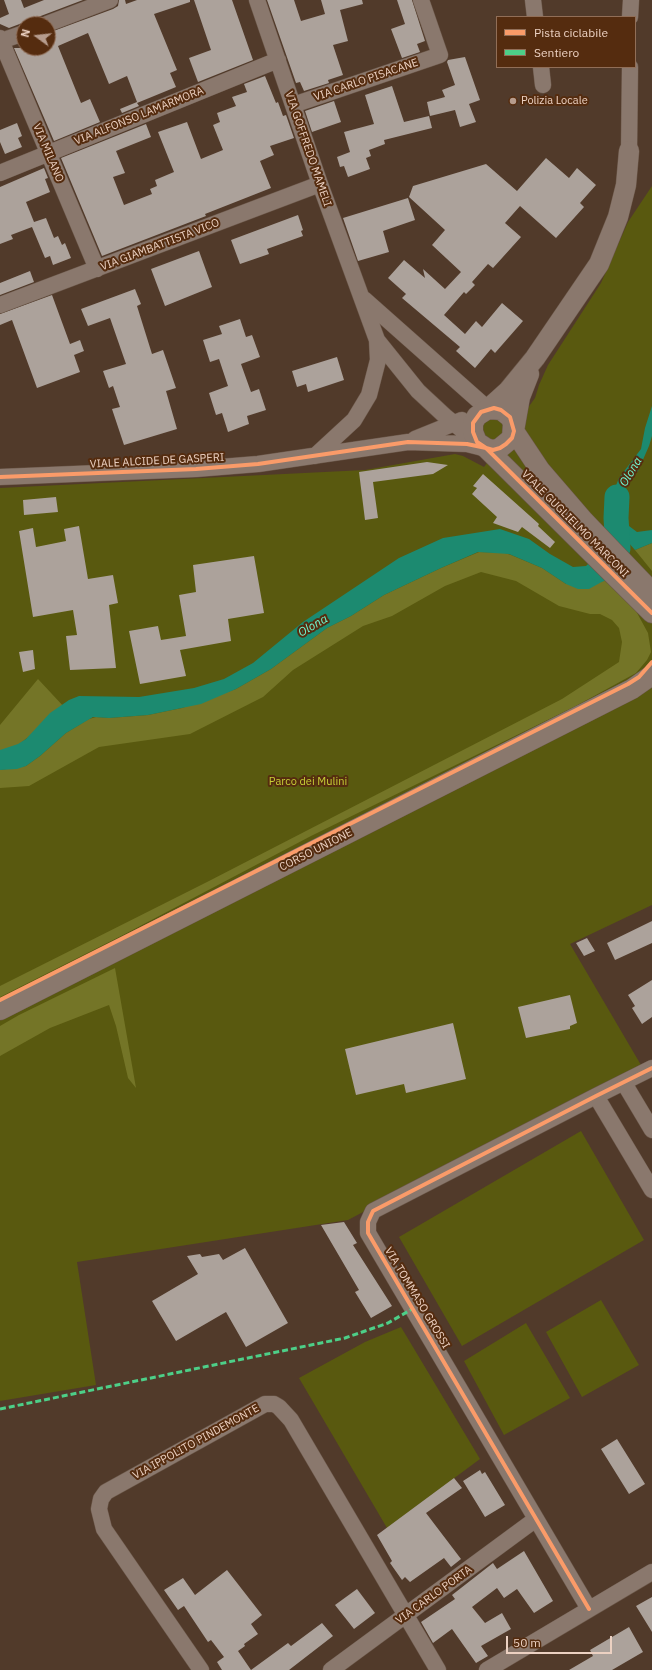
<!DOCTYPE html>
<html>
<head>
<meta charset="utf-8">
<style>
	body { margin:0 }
	#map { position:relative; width:652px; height:1670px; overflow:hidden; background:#513a2a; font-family:"IBM Plex Sans",sans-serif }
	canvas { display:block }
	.legend { position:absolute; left:496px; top:16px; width:140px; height:52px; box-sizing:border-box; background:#552c0f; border:1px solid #916e57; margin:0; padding:5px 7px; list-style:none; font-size:12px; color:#ecd1c2 }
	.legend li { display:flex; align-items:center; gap:8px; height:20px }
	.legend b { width:20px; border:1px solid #916e57 }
	.north { position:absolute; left:16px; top:16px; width:40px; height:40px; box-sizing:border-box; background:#552c0f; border:1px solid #916e57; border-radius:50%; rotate:285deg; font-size:11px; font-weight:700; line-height:16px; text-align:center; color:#ecd1c2 }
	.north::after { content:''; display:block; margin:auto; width:14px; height:18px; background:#b69c8d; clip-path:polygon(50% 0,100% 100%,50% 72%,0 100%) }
	.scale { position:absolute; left:506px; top:1636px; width:106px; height:18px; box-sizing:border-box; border:2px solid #ecd1c2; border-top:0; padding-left:5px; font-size:12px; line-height:14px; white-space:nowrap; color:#ecd1c2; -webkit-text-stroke:3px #552c0f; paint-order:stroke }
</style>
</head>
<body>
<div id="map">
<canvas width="652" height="1670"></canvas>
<ul class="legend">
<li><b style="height:5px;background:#fa9b69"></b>Pista ciclabile</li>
<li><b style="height:5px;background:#4dcf88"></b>Sentiero</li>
</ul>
<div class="north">N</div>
<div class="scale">50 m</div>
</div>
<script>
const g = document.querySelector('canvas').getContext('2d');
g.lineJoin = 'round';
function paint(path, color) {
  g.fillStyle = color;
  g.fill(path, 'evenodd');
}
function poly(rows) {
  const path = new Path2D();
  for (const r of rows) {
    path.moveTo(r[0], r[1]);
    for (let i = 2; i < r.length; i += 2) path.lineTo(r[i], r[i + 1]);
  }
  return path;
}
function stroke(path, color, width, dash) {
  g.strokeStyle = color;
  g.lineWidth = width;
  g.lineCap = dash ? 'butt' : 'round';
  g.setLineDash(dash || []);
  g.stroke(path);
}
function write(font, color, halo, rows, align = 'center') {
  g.font = font + ' "IBM Plex Sans",sans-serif';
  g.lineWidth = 4;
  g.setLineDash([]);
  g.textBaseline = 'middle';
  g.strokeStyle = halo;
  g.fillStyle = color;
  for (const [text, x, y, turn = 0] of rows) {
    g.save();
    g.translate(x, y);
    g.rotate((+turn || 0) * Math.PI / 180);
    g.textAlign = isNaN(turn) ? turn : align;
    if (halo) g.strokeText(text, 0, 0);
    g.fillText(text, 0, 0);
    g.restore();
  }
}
paint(poly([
	[652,186,652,905,570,944,641,1065,348,1220,77,1262,96,1385,0,1401,0,488,365,470,455,454,463,456,484,467,499,446,476,435,488,411,512,430,535,398,539,385,548,365,601,283,628,222],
	[581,1131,644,1240,462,1346,399,1237],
	[601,1300,639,1365,582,1397,546,1332],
	[526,1323,570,1398,504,1435,464,1361],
	[401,1327,480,1459,387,1528,299,1378,365,1342]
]), '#59590f');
paint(poly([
	[652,543,652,571,635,550],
	[479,552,505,553,511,555,542,568,566,584,607,579,636,611,648,633,651,652,647,660,636,673,574,707,311,836,123,935,0,997,0,986,209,881,562,699,619,662,622,642,619,628,612,620,600,614,590,614,559,606,516,581,481,572,445,586,392,616,363,626,293,670,263,697,190,734,99,747,29,786,0,788,0,770,26,766,40,756,66,733,89,719,96,717,109,718,148,715,182,708,236,689,271,669,327,628,351,616,384,595,441,568],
	[38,679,65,708,8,753,0,753,0,725],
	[115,968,136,1088,128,1078,116,1026,109,1005,50,1028,0,1056,0,1026,19,1015]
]), '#747527');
paint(poly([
	[652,406,652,436,649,446,638,471,625,486,622,503,622,510,629,526,637,532,652,530,652,543,635,550,613,525,610,513,611,498,619,478,641,449,645,428],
	[500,529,529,539,550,554,573,567,586,566,592,560,607,579,589,589,578,589,566,584,542,568,509,554,478,552,441,568,384,595,351,616,327,628,271,669,236,689,201,704,148,715,109,718,93,717,66,733,40,756,26,766,17,769,0,770,0,750,18,744,26,739,50,713,69,700,79,696,139,697,194,688,224,679,253,663,303,622,399,558,443,538]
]), '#1c8a70');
stroke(poly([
	[600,569,618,548,616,518,617,497]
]), '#1c8a70', 25);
paint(poly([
	[4,0,21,0,24,8,44,0,83,0,9,28,0,24,0,18,9,14],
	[119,0,125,0,126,4,137,0,190,0,190,2,154,14,177,70,170,73,176,87,137,103,139,106,122,113,120,109,137,102,127,76,109,84,88,33,58,46,81,103,90,99,100,122,54,141,14,48,48,48,48,33,113,9,118,6],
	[194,0,232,0,253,60,198,82,189,58,211,50],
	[267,0,294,0,301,21,325,14,321,0,362,0,363,4,340,10,348,41,333,45,343,75,328,80,329,83,304,91,300,82,296,83],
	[397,0,412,0,425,41,417,44,420,52,402,58,391,29,405,24],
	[465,57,480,100,469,104,476,122,460,127,455,110,430,116,427,102,445,97,442,90,455,85,447,62,448,60],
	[265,76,276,103,278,102,283,116,286,115,294,138,270,146,274,155,260,161,271,188,205,214,206,216,102,256,61,158,146,124,151,137,116,151,125,173,113,177,124,205,152,194,150,189,157,186,155,180,174,172,158,132,187,122,201,159,223,150,213,125,220,122,217,113,236,106,232,97,247,92,244,84],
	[392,86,404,122,429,116,432,128,384,140,385,144,369,150,371,156,366,158,370,169,348,177,344,166,340,167,337,157,350,152,344,132,374,124,365,95],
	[334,101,341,122,312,132,305,111],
	[17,123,22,136,18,138,22,147,5,154,0,142,0,130],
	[546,158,569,178,577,168,596,185,580,203,584,207,556,238,520,206,505,223,521,237,493,268,488,264,472,282,475,285,466,294,464,292,444,315,465,334,476,321,482,327,502,303,523,321,495,353,491,349,475,368,456,351,460,347,402,298,406,294,388,278,404,260,425,278,423,269,445,289,461,272,432,245,445,230,409,197,413,186,486,164,517,191],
	[44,168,48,178,45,179,50,192,26,202,34,222,46,218,54,238,58,236,62,245,65,243,71,258,53,265,50,256,45,258,32,227,11,235,13,239,0,244,0,187],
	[408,198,415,220,383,231,389,252,358,261,343,218],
	[298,215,303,230,301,231,303,236,267,249,269,254,240,264,231,240],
	[199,251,212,287,165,306,151,269],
	[30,271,34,282,0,295,0,283],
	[135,289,141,304,137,306,152,354,163,350,176,388,166,391,177,429,124,445,112,409,120,407,113,386,109,388,103,371,126,364,110,318,88,326,81,309],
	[52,295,70,344,80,340,84,351,74,355,80,372,37,388,12,320,0,325,0,314],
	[240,319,246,337,252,335,260,357,241,364,251,392,259,389,266,410,247,416,249,424,228,432,222,413,216,415,209,393,228,386,219,359,210,362,203,340,222,334,219,326],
	[337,357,344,380,308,392,306,384,297,387,292,371],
	[427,462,448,465,433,474,373,482,378,518,365,520,359,472],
	[483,474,539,524,538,526,555,542,550,548,522,527,518,532,493,523,497,517,472,494,477,488,473,486],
	[56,497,58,512,24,515,23,500],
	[79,526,88,579,113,575,118,603,109,605,116,668,70,670,66,636,77,635,73,610,33,617,19,531,33,528,36,547,66,541,64,529],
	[254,556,264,613,228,619,231,641,180,650,186,676,140,684,129,631,158,626,161,640,186,636,179,595,196,592,193,565],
	[33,650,35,669,23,672,19,652],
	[652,921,652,943,615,960,607,943],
	[587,938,595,951,584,956,576,943],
	[652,980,652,1017,642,1024,632,1008,635,1006,628,995],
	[570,995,577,1023,570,1026,570,1029,526,1038,518,1007],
	[453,1023,466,1079,406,1093,404,1084,356,1095,345,1049],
	[344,1222,357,1243,353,1245,392,1306,371,1318,355,1292,359,1290,321,1225],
	[245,1248,288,1323,246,1347,226,1312,176,1341,152,1301,198,1274,187,1256,200,1254,202,1257,219,1254,223,1260],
	[617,1439,645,1484,629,1494,601,1449],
	[480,1470,482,1474,485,1472,505,1505,485,1517,463,1481],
	[454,1478,462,1488,426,1513,461,1559,451,1567,444,1558,410,1582,405,1577,402,1580,390,1563,392,1561,377,1535],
	[524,1551,553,1601,534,1613,517,1589,504,1598,497,1588,472,1607,485,1623,502,1613,511,1629,481,1646,488,1656,476,1663,452,1629,433,1643,421,1622,455,1599,452,1595,493,1563,497,1569],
	[227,1570,262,1615,251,1624,258,1634,244,1644,245,1646,238,1651,251,1670,222,1670,217,1662,224,1657,211,1640,208,1642,184,1606,178,1610,164,1590,183,1578,195,1595],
	[357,1589,375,1613,354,1629,335,1605],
	[652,1597,652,1632,636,1606],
	[322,1623,333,1636,289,1670,251,1670,288,1643,291,1646],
	[629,1627,643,1652,612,1670,569,1670,593,1656,590,1650]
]), '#aca29b');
const minor = poly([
	[257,0,320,184,377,340,418,391,446,417,477,442],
	[533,0,535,17],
	[630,17,631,0],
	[47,24,110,0],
	[0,38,97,269],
	[1,41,24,33],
	[541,67,543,85],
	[293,105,440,55,421,0],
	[629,151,630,67],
	[0,173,278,60],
	[364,299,488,409],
	[0,305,320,184],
	[415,439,462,420],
	[315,456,354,420,369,395,378,360,377,340],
	[0,477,196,469,258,464,408,442,467,444,483,448],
	[624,1083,652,1130],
	[596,1096,652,1190],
	[589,1609,368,1233,368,1222,373,1211,596,1096,652,1068],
	[201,1670,104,1529,99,1509,101,1499,106,1492,265,1404,274,1404,279,1407,291,1420,438,1670],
	[331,1670,536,1519],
	[487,1670,652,1572]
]);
const tertiary = poly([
	[529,374,520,397,514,431,540,470,584,521,652,592],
	[488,409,508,391,535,358,599,264,618,217,626,185,629,151],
	[486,448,493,450,500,448,512,438,513,423,510,417,501,410,488,409,477,416,473,423,473,432,477,442,486,448,652,613],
	[0,1010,632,689,652,675]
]);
stroke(minor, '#6b5749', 17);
stroke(tertiary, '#6b5749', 21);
stroke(minor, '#8a786d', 16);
stroke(tertiary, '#8a786d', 20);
stroke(poly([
	[0,1409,345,1338,388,1323,414,1308]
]), '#4dcf88', 3, [6, 3]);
stroke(poly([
	[0,477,196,469,258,464,408,442,467,444,486,448,493,450,500,448,506,444,512,438,514,431,510,417,501,410,494,408,481,412,473,423,473,432,477,442,486,448,652,613],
	[0,1000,628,684,639,677,652,662],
	[589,1609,368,1233,368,1222,373,1211,596,1096,652,1068]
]), '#fa9b69', 4);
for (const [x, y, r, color] of [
	[513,101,4,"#b69c8d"]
]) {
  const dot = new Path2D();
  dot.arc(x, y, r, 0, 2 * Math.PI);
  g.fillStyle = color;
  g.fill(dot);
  stroke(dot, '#552c0f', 1.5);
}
write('11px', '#ecd1c2', '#552c0f', [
	["VIA CARLO PISACANE",366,80,-19],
	["VIA ALFONSO LAMARMORA",139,116,-22],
	["VIA GOFFREDO MAMELI",308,149,71],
	["VIA MILANO",48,153,67],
	["VIA GIAMBATTISTA VICO",160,245,-21],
	["VIALE ALCIDE DE GASPERI",157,461,-3],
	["VIALE GUGLIELMO MARCONI",575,524,45],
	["CORSO UNIONE",316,850,-27],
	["VIA TOMMASO GROSSI",417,1298,59],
	["VIA IPPOLITO PINDEMONTE",196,1442,-29],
	["VIA CARLO PORTA",434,1595,-36]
]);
write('11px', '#ecd1c2', '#552c0f', [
	["Polizia Locale",521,101]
], 'left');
write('11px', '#c7cf36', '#552c0f', [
	["Parco dei Mulini",308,782]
]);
write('italic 12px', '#71fbd5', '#552c0f', [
	["Olona",631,472,-59],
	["Olona",313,626,-30]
]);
</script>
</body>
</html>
